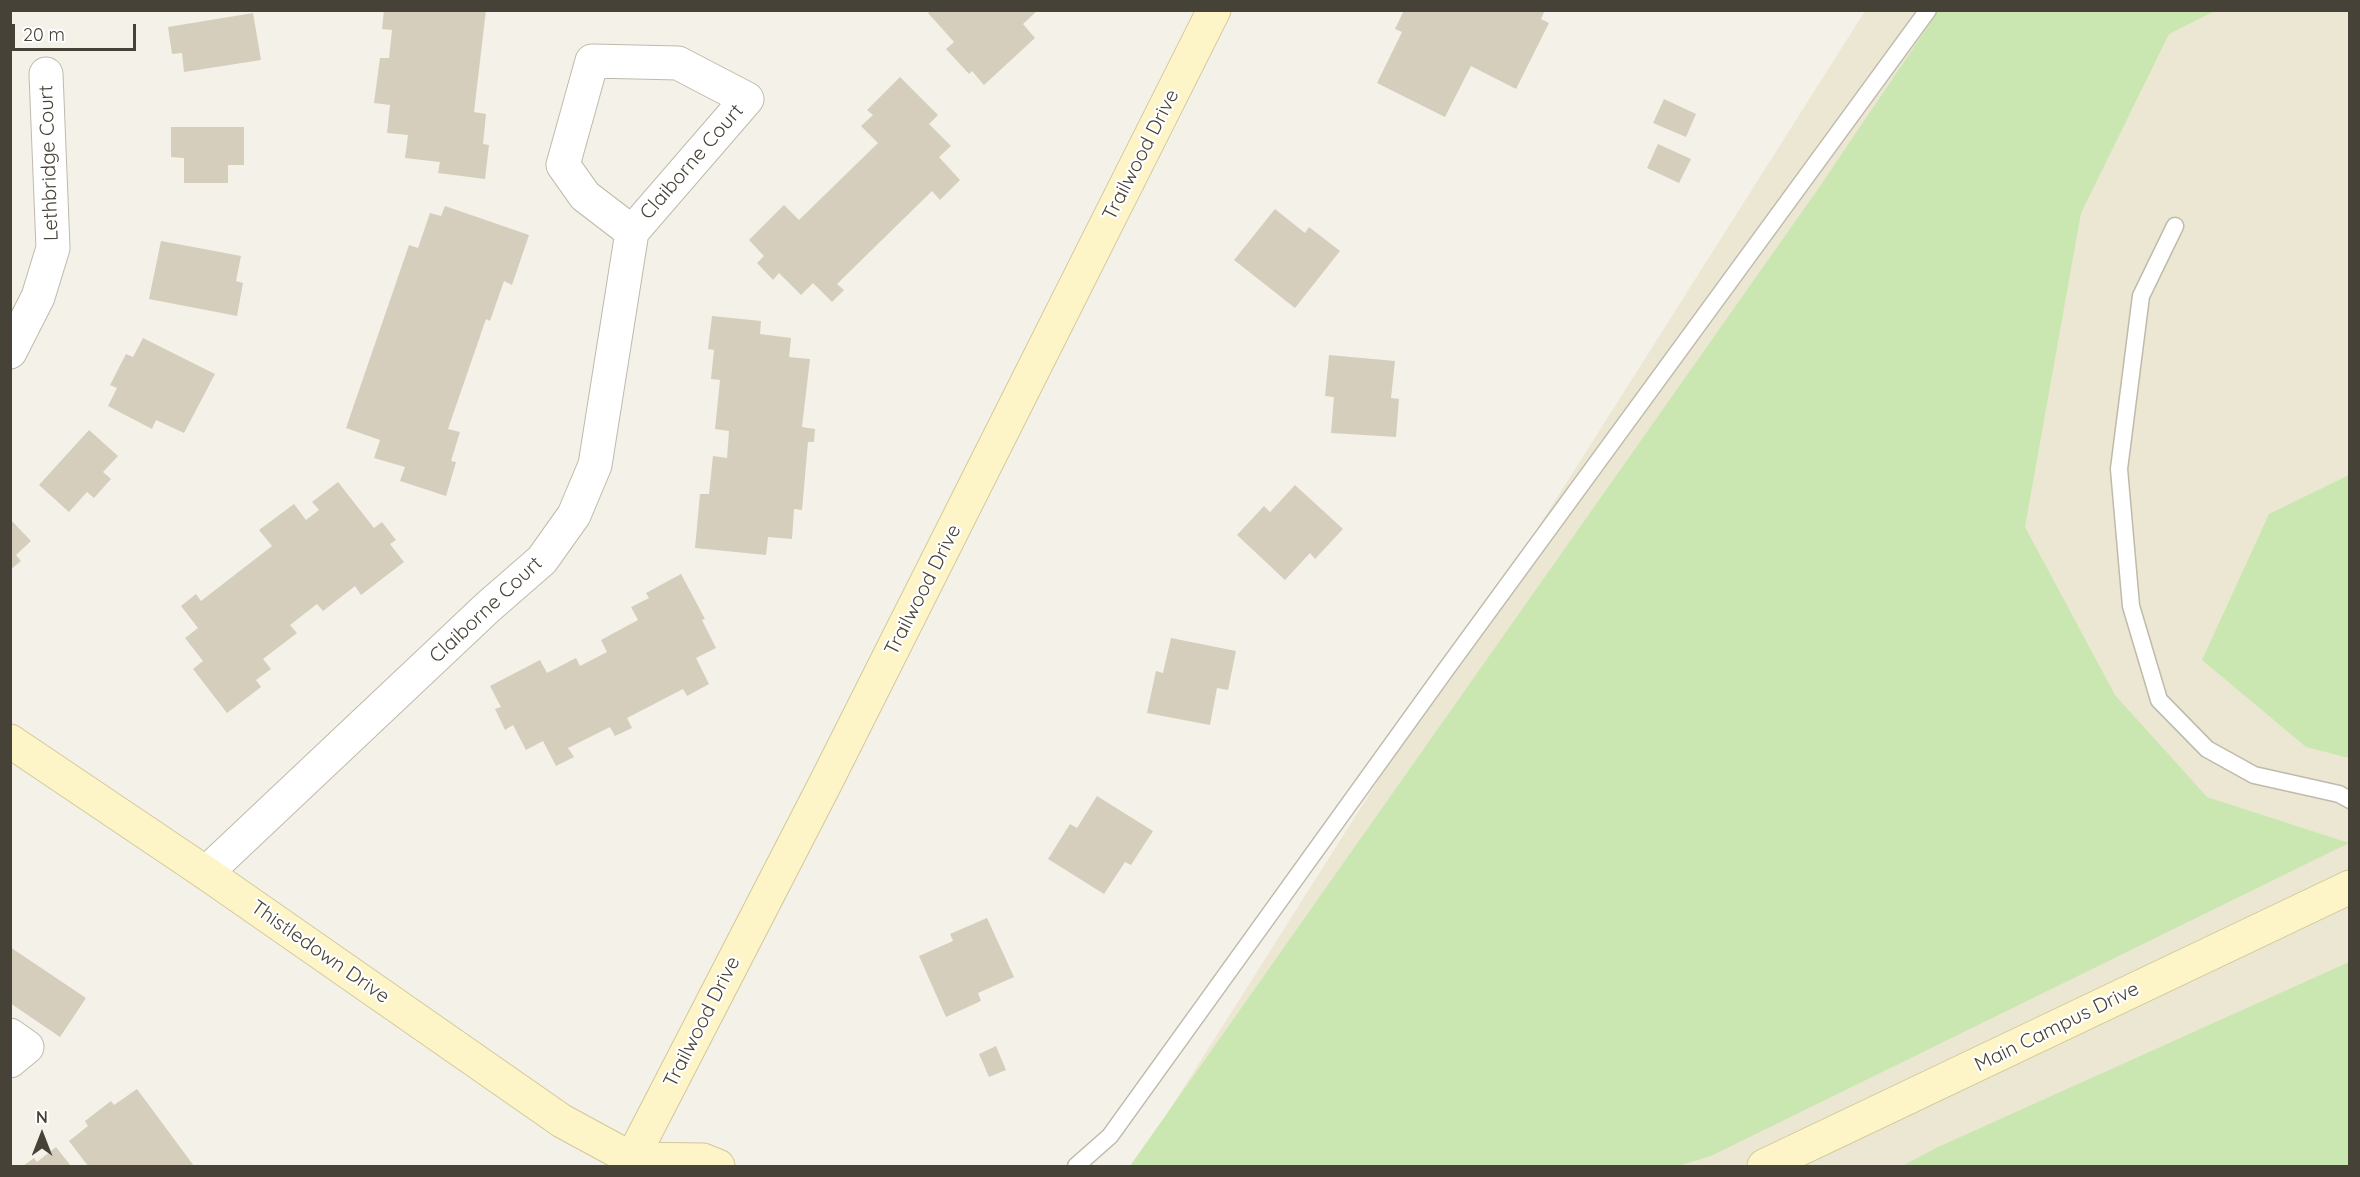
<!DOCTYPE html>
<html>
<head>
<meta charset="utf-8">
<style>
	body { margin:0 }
	#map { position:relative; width:2360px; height:1177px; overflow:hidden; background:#f4f1e8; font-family:Quicksand,sans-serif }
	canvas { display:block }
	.frame { position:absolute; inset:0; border:12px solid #474237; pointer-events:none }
	.north { position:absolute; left:12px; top:1105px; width:60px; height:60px; -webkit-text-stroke:4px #fff; paint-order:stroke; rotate:0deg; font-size:16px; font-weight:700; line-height:24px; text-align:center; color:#474237 }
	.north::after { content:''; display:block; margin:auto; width:21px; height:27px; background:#474237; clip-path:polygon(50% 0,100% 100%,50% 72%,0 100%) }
	.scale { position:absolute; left:12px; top:24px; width:124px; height:27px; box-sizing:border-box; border:3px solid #474237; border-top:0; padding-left:8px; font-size:18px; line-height:21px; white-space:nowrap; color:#474237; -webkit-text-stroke:4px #fff; paint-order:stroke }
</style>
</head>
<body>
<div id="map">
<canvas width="2360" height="1177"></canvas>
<div class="frame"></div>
<div class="north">N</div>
<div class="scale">20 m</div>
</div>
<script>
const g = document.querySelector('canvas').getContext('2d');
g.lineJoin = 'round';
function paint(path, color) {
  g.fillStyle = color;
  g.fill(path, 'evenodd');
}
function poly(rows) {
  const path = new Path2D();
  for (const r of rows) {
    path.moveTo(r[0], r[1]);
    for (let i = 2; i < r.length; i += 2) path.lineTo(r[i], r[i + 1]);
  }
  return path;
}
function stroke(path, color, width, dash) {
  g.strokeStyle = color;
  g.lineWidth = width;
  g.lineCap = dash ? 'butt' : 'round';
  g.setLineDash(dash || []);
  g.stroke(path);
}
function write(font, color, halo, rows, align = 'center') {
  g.font = font + ' Quicksand,sans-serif';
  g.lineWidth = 4.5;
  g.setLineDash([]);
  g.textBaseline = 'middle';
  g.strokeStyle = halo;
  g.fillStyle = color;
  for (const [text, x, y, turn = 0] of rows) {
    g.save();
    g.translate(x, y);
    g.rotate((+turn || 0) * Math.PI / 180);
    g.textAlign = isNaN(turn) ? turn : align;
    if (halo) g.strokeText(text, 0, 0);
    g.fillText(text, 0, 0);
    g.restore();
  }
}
paint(poly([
	[1865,11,2349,11,2349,1166,1134,1166]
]), '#ece7d2');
paint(poly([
	[1939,10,2215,11,2169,34,2081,213,2025,527,2115,695,2207,797,2349,843,1711,1156,1678,1166,1130,1166,1818,189],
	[2349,475,2349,758,2306,747,2202,660,2269,514],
	[2349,962,2349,1166,1902,1166,1938,1147]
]), '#cae7b2');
paint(poly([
	[384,10,486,10,474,112,486,114,483,144,489,145,485,179,438,173,440,162,405,158,408,135,387,133,390,105,374,103,380,58,389,58,392,30,382,29],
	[932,10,1038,10,1023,24,1035,38,984,85,972,71,969,74,946,49,954,42,928,13],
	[1404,10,1545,10,1541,19,1549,23,1516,89,1471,66,1445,117,1377,83,1402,32,1395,29],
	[253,13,261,60,184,72,182,53,172,54,168,27],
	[900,77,938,115,929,124,951,146,939,157,960,180,940,200,932,191,837,284,844,290,832,302,813,283,801,295,779,273,773,280,757,263,764,256,749,240,784,205,799,220,878,143,861,126,873,115,867,110],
	[1664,99,1696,114,1686,137,1653,123],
	[171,127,244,127,244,165,228,165,228,183,184,183,184,158,171,157],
	[1658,144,1691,159,1679,183,1647,168],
	[445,206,529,235,512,285,504,281,490,321,486,319,448,429,460,432,451,461,456,462,446,496,400,481,405,467,374,458,380,440,346,428,409,245,418,248,430,213,441,216],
	[1275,209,1305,233,1309,227,1340,251,1295,308,1234,260],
	[161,241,241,256,236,281,243,283,237,316,149,299],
	[712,316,761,321,760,334,791,338,789,357,810,359,802,427,815,429,814,442,808,442,802,510,794,509,792,539,768,537,766,555,695,548,700,494,709,494,713,456,727,458,729,431,715,429,720,380,711,379,714,350,708,349],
	[143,338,215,374,184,433,156,420,152,429,108,406,117,388,110,385,126,354,133,357],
	[1329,355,1395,361,1391,398,1399,399,1396,437,1331,433,1334,397,1325,396],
	[89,430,118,456,103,472,111,479,94,498,87,492,69,512,39,485],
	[338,482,374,528,382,522,396,540,390,544,404,562,361,595,355,586,323,611,317,604,290,625,297,633,263,659,271,669,256,680,261,687,227,713,193,669,203,661,185,638,198,628,181,606,196,594,201,601,272,546,259,530,294,504,306,520,319,510,312,502],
	[1295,485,1343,529,1315,559,1310,553,1285,580,1237,535,1264,506,1270,512],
	[10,519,31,541,16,555,21,561,10,570],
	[681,574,705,619,702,620,716,648,696,658,709,684,687,696,683,689,627,718,632,728,615,736,610,727,568,748,574,757,556,766,543,741,526,750,513,725,505,730,495,709,501,707,490,686,540,660,547,673,576,658,580,666,607,652,601,640,638,620,631,607,649,598,646,593],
	[1171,638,1236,651,1228,690,1217,688,1210,725,1147,713,1156,671,1163,673],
	[1097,796,1153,831,1131,865,1125,862,1104,894,1048,859,1070,824,1077,828],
	[987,918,1014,977,978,993,981,1001,946,1017,919,956,953,941,950,934],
	[10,947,86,998,60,1037,10,1003],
	[996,1046,1006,1070,989,1077,979,1054],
	[137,1089,194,1166,88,1166,69,1141,88,1126,85,1121,111,1101,114,1105],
	[56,1147,71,1166,23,1166,34,1158,37,1162]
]), '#d5cebd');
const lane = poly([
	[2175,226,2141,296,2119,469,2131,606,2159,700,2207,749,2254,775,2339,794,2350,800],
	[1076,1166,1110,1136,1447,668,1928,10]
]);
const street = poly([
	[10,352,38,297,53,248,46,74],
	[206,873,488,607,542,560,574,515,595,465,632,232,747,99,678,63,592,61,563,165,585,196,632,232],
	[10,1035,27,1047,10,1061]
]);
const secondary = poly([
	[10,741,206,873,562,1121,632,1159,703,1160,718,1166],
	[628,1166,824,786,1214,10],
	[1764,1166,2350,887]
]);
stroke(lane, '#bfbaab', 19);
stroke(street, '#bfbaab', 35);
stroke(secondary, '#d3c899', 35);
stroke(lane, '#fff', 16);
stroke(street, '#fff', 33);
stroke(secondary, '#fdf5c8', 33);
write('20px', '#474237', '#fff', [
	["Trailwood Drive",1141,155,-63],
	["Claiborne Court",692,162,-49],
	["Lethbridge Court",49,163,-92],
	["Trailwood Drive",923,590,-63],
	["Claiborne Court",486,610,-43],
	["Thistledown Drive",320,952,35],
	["Trailwood Drive",702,1022,-63],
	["Main Campus Drive",2057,1027,-26]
]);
</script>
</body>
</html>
